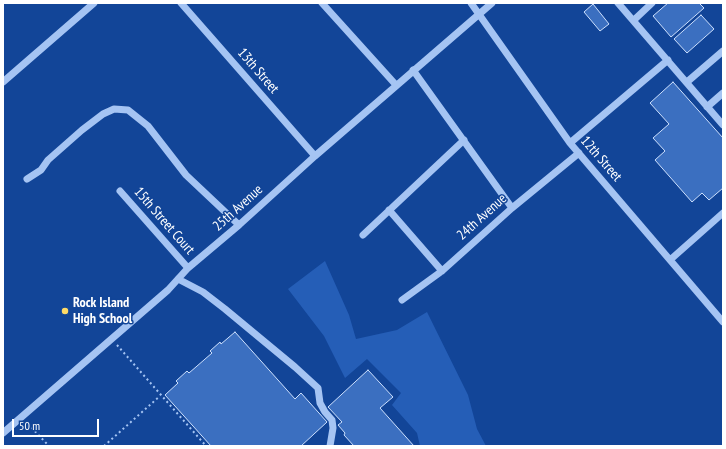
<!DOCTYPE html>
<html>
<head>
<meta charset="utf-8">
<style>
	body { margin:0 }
	#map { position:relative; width:726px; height:449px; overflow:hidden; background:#124598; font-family:"PT Sans Narrow",sans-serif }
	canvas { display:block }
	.frame { position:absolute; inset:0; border:4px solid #fff; pointer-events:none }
	.scale { position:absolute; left:12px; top:419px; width:87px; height:18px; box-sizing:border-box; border:2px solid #fff; border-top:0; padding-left:5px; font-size:12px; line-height:14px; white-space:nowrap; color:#fff; -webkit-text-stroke:3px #124598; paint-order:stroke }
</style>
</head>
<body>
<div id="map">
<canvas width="726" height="449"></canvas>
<div class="frame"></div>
<div class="scale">50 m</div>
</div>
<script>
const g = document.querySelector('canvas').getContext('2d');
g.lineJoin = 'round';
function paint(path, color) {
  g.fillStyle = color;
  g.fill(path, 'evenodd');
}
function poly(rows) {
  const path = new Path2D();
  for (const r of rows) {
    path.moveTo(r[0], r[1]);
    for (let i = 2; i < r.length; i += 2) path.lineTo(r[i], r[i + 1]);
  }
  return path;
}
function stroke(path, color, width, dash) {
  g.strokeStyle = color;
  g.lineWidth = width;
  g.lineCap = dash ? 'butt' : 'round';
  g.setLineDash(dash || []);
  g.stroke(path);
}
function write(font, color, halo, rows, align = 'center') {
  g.font = font + ' "PT Sans Narrow",sans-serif';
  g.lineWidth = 3;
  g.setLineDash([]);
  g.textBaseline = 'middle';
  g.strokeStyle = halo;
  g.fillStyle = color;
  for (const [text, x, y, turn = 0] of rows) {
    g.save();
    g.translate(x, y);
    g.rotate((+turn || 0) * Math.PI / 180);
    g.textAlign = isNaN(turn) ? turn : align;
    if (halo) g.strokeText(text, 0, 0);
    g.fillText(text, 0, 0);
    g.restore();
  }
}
paint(poly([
	[325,261,349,315,356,339,397,330,427,312,468,395,477,429,486,446,420,446,417,433,392,405,401,393,367,359,345,378,324,336,288,289]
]), '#255eb7');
const building = poly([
	[668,3,699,3,704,8,671,37,653,16,668,3],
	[593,4,609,24,600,31,584,12,593,4],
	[701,15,714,29,687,53,674,39,701,15],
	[673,82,723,138,723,188,709,200,702,193,692,202,655,160,665,151,653,138,669,124,650,103,673,82],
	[235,332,295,399,301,393,327,422,301,446,211,446,165,395,178,383,176,381,187,371,189,373,212,353,210,351,220,342,221,344,235,332],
	[368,370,393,397,380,408,414,446,354,446,344,435,345,433,338,425,342,422,328,407,368,370]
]);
paint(building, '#3b6fc0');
stroke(building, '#cde0fd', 1);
stroke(poly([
	[117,345,206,446],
	[28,424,49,446],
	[104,446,160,396]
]), '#a5c4f3', 2, [2, 3]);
stroke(poly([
	[181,3,315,156],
	[322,3,396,85],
	[471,3,570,143,723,322],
	[618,3,723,125],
	[634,20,652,3],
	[413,70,512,208],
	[3,82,94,3],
	[687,82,723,51],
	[707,107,723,93],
	[570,143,668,60],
	[27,179,41,170,48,160,82,130,103,114,114,109,128,110,148,126,186,175,239,225],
	[120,191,188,268],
	[389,210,442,271],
	[363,235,464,140],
	[670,260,723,213],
	[178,279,203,292,225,309,295,367,318,388,320,403,325,412,332,420,333,428,330,446],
	[402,300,442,271,512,208,579,153],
	[3,433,168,290,188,268,239,225,315,156,492,3]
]), '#a5c4f3', 7);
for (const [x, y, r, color] of [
	[65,311,4,"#ffdb67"]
]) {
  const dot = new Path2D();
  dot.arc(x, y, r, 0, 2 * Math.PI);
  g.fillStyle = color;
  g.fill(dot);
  stroke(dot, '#124598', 1.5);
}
write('14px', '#fff', '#124598', [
	["13th Street",258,71,49],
	["12th Street",601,159,49],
	["25th Avenue",238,208,-42],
	["24th Avenue",482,217,-42],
	["15th Street Court",164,221,49]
]);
write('bold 14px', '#fff', '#124598', [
	["Rock Island",73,303],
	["High School",73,319]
], 'left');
</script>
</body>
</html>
